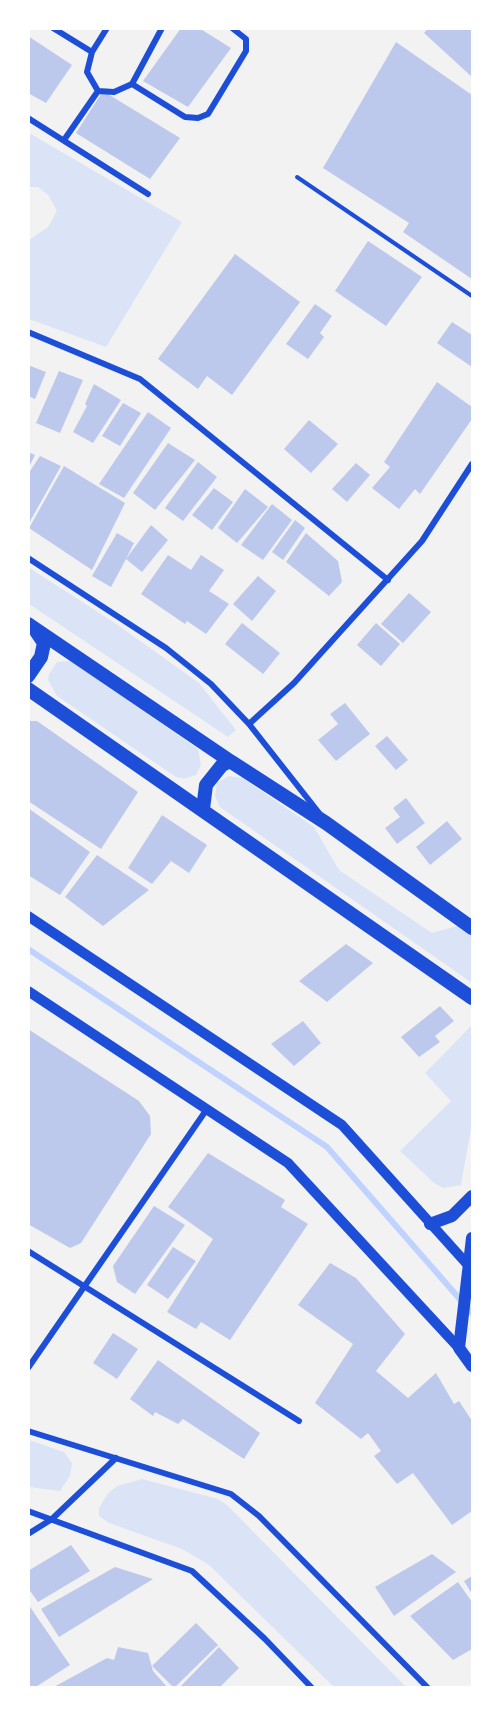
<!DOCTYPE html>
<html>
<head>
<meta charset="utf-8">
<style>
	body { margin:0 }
	#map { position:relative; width:501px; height:1716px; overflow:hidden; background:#f2f2f2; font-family:"IBM Plex Sans",sans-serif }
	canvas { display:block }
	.frame { position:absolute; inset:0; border:30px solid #fff; pointer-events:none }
</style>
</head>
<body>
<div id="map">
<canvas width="501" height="1716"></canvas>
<div class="frame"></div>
</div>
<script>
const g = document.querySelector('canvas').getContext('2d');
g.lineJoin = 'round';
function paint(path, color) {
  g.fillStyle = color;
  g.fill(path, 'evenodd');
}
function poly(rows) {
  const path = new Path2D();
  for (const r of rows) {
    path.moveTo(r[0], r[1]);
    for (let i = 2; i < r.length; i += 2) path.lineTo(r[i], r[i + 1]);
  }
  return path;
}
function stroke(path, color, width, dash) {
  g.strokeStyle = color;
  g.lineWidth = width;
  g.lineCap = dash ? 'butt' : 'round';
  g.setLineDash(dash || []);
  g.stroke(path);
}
paint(poly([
	[29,133,182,222,106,347,29,319,29,240,48,227,57,211,48,195,38,187,29,187],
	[28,567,115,623,199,683,236,730,228,737,29,604],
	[71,661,198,749,201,765,196,775,184,779,176,777,57,696,48,680,49,674,57,662],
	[229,776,242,778,314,827,339,870,432,933,457,926,472,936,472,983,220,807,215,796,217,783],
	[472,1025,472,1123,461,1185,443,1188,434,1183,400,1151,451,1101,425,1073],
	[29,1440,64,1452,72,1463,70,1476,60,1491,29,1487],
	[142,1479,218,1499,228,1506,406,1687,334,1687,209,1565,182,1549,109,1523,99,1516,99,1508,108,1493,117,1486]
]), '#dbe4f7');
stroke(poly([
	[28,949,327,1147,472,1313]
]), '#bfd3fe', 6);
paint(poly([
	[181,28,199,28,231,48,188,107,143,81],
	[428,28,472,28,472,77,424,33],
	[28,36,72,65,46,103,28,93],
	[396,42,472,95,472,279,403,232,409,223,323,168],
	[103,91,180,138,150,179,76,133],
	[368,241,422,277,386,326,335,291],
	[235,254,300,302,232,395,207,376,198,389,158,359],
	[315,304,332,316,320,333,324,337,308,359,286,344],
	[452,322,472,335,472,367,437,343],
	[28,365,46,372,35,399,28,396],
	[59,371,83,380,60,433,36,423],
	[437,382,472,407,472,419,420,494,415,489,399,509,372,488,390,467,384,462],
	[94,384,121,400,93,443,73,432,87,406,85,404],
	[123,403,141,413,120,446,102,436],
	[148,412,171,428,124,498,99,484],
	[309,420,338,444,311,473,284,449],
	[168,443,195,460,155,510,133,493],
	[28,452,35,455,28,469],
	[40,456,61,466,28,525,28,474],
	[198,462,217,477,183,521,165,508],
	[356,463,370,475,347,502,332,489],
	[64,466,125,503,92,570,29,528],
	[214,488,233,502,212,530,192,515],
	[245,489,268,507,237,543,218,528],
	[272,504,292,520,263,560,241,545],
	[295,520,305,528,283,560,272,552],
	[151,525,168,540,142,572,126,559,111,587,92,576,117,533,134,543,126,559],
	[306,533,338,561,342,582,329,596,286,562],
	[168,555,191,570,201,555,224,570,209,591,229,604,206,634,187,621,185,624,141,594],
	[258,576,276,591,252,621,233,604],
	[409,593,431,612,403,643,381,624],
	[242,623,280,653,263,674,225,644],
	[376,623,400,644,381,666,357,645],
	[345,703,370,734,336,761,318,740,338,724,330,714],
	[28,721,37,721,138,792,101,849,28,801],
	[387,736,408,760,396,770,375,746],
	[406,798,425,823,397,844,385,828,400,817,393,808],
	[28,808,90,852,60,895,28,875],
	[162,815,207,845,189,873,171,861,152,884,128,868],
	[447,821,462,839,430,865,416,847],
	[97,855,149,890,103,926,65,897],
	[346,944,373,963,327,1002,299,981],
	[440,1006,454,1021,435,1036,440,1042,419,1057,401,1037],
	[303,1021,321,1043,294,1066,271,1044],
	[28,1029,139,1101,150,1116,151,1134,81,1243,70,1248,28,1224],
	[208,1153,285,1200,281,1207,308,1224,230,1340,201,1322,196,1329,167,1312,213,1239,168,1207],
	[154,1206,185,1225,135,1294,117,1282,113,1266],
	[173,1247,196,1261,168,1299,147,1285],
	[330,1263,356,1278,405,1334,376,1371,408,1398,436,1373,454,1404,459,1401,472,1421,472,1511,452,1525,413,1473,397,1484,374,1456,381,1451,368,1433,361,1439,315,1403,353,1344,298,1305],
	[113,1333,138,1349,117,1379,93,1363],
	[158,1360,260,1433,244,1459,183,1419,178,1424,155,1412,153,1416,130,1399],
	[71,1545,90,1571,38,1602,28,1588,28,1571],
	[432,1554,456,1572,394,1616,375,1587],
	[115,1567,153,1579,59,1637,41,1609],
	[472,1576,472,1594,464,1581],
	[458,1582,472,1602,472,1649,453,1660,410,1616],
	[28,1604,70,1665,34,1688,28,1688],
	[196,1623,218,1645,174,1688,152,1666],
	[118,1647,148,1653,153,1671,168,1688,52,1688,107,1658,114,1660],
	[219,1647,239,1668,219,1688,179,1688]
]), '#bdc9ec');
stroke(poly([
	[297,177,472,296]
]), '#1d4ed8', 4);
stroke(poly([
	[53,28,92,52],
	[107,28,92,52,87,72,98,91,114,92,132,84,162,28],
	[132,84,185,117,198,118,208,114,246,51,246,39,232,28],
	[28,118,148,194],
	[64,140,98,91],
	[28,332,140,379,388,580],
	[28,558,166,648,211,684,249,724,319,813],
	[249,724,294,683,422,541,472,464],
	[28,1251,299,1421],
	[28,1368,207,1109],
	[28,1431,231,1494,259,1516,428,1688],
	[28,1511,192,1571,265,1639,312,1688],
	[28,1534,52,1519,116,1458]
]), '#1d4ed8', 6);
stroke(poly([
	[28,916,342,1125,467,1264],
	[28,991,288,1163,459,1348]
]), '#1d4ed8', 10);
stroke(poly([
	[430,1224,452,1216,472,1196],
	[472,1238,459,1348,472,1366]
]), '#1d4ed8', 12);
stroke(poly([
	[28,624,230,761,326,823,472,928],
	[28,676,41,657,44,643,36,631],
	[28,689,472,998],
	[203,809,206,785,222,765,230,761]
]), '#1d4ed8', 14);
</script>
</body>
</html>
